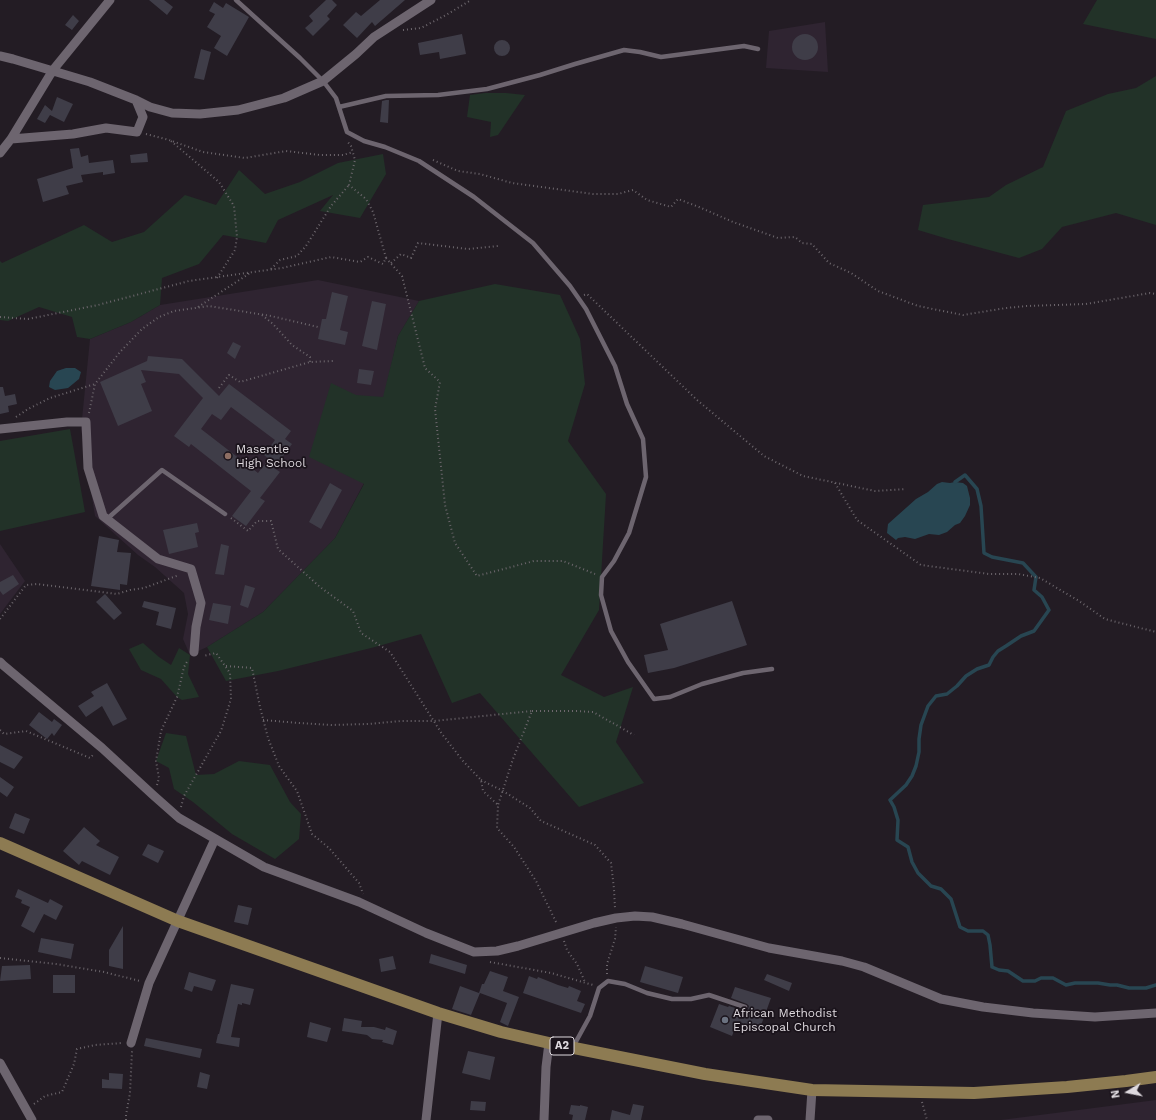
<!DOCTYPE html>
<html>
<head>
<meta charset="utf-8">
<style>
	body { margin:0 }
	#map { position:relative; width:1156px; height:1120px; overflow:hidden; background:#231c24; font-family:"Work Sans",sans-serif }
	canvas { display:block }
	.north { position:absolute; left:1108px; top:1072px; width:40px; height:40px; -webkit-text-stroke:3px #1a131b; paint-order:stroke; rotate:260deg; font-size:11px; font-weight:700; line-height:16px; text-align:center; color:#ded9de }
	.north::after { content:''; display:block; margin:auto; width:14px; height:18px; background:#ded9de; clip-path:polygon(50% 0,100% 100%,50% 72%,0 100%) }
</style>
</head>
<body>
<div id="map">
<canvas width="1156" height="1120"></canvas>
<div class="north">N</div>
</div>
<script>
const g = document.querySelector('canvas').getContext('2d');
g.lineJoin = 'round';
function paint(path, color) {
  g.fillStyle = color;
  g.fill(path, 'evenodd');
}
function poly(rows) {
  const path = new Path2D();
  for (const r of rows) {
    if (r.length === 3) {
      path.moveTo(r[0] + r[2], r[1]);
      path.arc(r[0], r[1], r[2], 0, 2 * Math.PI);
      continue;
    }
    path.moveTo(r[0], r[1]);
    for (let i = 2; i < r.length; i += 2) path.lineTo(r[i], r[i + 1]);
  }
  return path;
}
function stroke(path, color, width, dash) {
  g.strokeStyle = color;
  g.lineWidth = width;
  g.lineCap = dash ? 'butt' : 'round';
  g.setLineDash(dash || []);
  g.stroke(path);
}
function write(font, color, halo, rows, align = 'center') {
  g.font = font + ' "Work Sans",sans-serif';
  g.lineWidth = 3.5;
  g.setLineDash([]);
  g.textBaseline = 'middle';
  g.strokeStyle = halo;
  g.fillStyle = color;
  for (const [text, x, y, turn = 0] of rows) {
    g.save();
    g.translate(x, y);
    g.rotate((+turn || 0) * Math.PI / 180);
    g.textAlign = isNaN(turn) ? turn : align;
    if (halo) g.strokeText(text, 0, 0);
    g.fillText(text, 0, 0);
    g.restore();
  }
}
paint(poly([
	[825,22,828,72,766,68,769,31],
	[318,280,419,301,398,336,364,483,335,538,263,612,207,647,190,655,183,639,188,614,184,593,155,567,138,555,95,516,81,429,90,339,131,322,160,305],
	[0,544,25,581,0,614],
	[1156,1100,1156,1120,1001,1120]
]), '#2f2431');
paint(poly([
	[1097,0,1156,0,1156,39,1083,24],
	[1156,76,1156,225,1116,213,1062,227,1042,249,1019,258,948,239,918,230,923,205,989,197,1006,185,1043,167,1066,111,1108,94,1136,88],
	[485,93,506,93,525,95,498,135,490,137,491,122,467,117,470,95],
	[383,154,386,174,360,218,320,211,333,195,278,220,266,243,223,235,199,264,162,278,160,305,131,322,90,339,77,337,72,317,39,307,8,321,0,320,0,261,2,263,84,225,112,242,144,232,185,195,216,205,239,170,265,194,300,182,338,163],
	[495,284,560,295,580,339,585,384,568,441,606,494,599,610,561,675,604,697,633,687,616,742,644,783,579,807,480,693,452,703,421,634,375,647,278,671,226,681,207,647,263,612,335,538,364,484,309,457,331,383,356,395,383,397,398,336,419,301],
	[70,429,85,512,0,531,0,441],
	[143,643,159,657,171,665,179,648,190,655,188,674,199,697,182,700,177,697,161,679,141,670,129,649],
	[166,733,186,736,196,775,214,774,239,761,270,765,290,802,301,814,299,839,275,859,232,834,193,802,174,789,169,768,156,761]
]), '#223228');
paint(poly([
	[66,368,75,368,81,372,79,379,68,388,55,390,49,387,50,381,57,371],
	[942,482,950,483,955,482,963,483,967,486,970,498,970,505,965,516,960,523,955,525,947,532,939,535,929,534,915,539,905,537,898,538,896,540,887,533,888,524,916,499,928,492,937,484]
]), '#284652');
stroke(poly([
	[955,482,965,475,977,489,981,506,984,553,992,557,1023,563,1036,577,1034,590,1042,597,1049,610,1034,631,1021,636,1006,646,998,651,993,657,989,665,977,669,966,676,957,686,947,694,936,696,928,706,921,725,919,739,919,752,916,766,912,776,906,785,890,800,894,807,898,820,897,840,908,847,912,862,918,873,931,886,941,889,951,899,960,927,968,931,983,931,988,935,990,945,992,967,999,970,1008,971,1023,981,1035,981,1041,978,1053,978,1066,985,1075,983,1098,983,1110,985,1117,985,1129,988,1146,988,1156,985]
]), '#284652', 3.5);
paint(poly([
	[149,0,164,0,173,7,167,15],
	[326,0,332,0,337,5,327,16,330,19,313,36,305,28,313,21,309,16],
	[380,0,405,0,375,26,372,22,357,38,343,25,356,12,361,16],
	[214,2,223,8,226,3,249,17,227,56,214,48,221,36,207,27,215,14,209,11],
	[73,15,79,21,72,30,65,25],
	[462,34,466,54,440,59,439,52,420,55,418,43],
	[805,47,13],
	[502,48,8],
	[201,49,211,52,204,80,194,78],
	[57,97,73,104,64,122,50,115,45,123,37,119,45,105,52,111],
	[386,100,389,100,388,123,380,122,382,101],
	[79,148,81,157,88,155,89,163,113,160,115,173,103,175,103,172,81,175,83,182,66,186,69,194,43,202,37,179,73,168,70,149],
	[147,153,148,162,131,163,130,155],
	[332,292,348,296,340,330,348,332,345,345,318,339,322,319,326,319],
	[372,301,386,304,377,350,362,346],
	[233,342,241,346,235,359,227,353],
	[148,356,182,359,219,396,229,384,291,431,285,439,292,444,274,468,280,472,260,498,265,501,246,526,232,516,251,491,191,444,189,447,174,436,203,398,179,374,141,370,146,382,141,384,152,411,118,426,100,382,147,361],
	[231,407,275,440,264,455,269,459,258,473,201,429,212,414,221,420],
	[359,369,374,371,371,385,357,383],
	[0,387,3,387,5,396,15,394,17,404,8,406,9,412,0,414],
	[330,483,342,490,321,529,309,522],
	[197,523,199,532,195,533,198,547,169,554,163,530],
	[99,536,119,540,117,552,131,553,127,585,120,584,120,590,91,586],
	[221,544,229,546,224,575,215,574],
	[13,575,19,584,3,595,0,591,0,582],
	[245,585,255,588,248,608,240,605],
	[105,594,122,613,114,620,96,602],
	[144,601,176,608,171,629,156,625,159,612,142,607],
	[732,601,747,645,674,668,648,673,644,655,668,650,660,624],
	[213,603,231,606,228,624,209,620],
	[107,683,127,719,113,726,102,706,86,717,78,706,94,696,91,692],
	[39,712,52,722,54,719,62,725,54,736,52,733,47,739,29,725],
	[0,745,23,757,14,769,0,762],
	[0,777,14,787,7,797,0,792],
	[15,813,30,819,24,834,9,828],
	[84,827,100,841,96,845,119,857,110,875,82,861,79,865,63,851],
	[148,844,164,851,158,863,142,855],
	[18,889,48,903,50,899,63,906,56,920,44,914,34,933,21,926,30,907,21,903,22,900,15,897],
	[238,905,252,908,248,925,234,922],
	[123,926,123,969,109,966,109,950],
	[41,938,74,944,71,959,38,952],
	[431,954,467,965,465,974,429,963],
	[393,956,396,969,381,972,379,959],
	[30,965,31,979,0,981,2,966],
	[645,966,683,977,678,993,640,982],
	[490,971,508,977,503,991,519,997,508,1026,500,1022,507,1003,480,993,471,1015,452,1009,460,986,479,993,482,984,484,984],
	[189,972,216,980,212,991,194,986,192,992,184,989],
	[767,974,792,983,789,991,764,980],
	[53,975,75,975,75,993,53,993],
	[529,976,537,979,538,977,558,985,568,988,569,986,581,991,577,1001,585,1004,581,1013,523,993],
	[231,984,254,989,250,1005,242,1003,242,1005,238,1004,231,1037,240,1038,239,1047,216,1043,218,1034,219,1034],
	[735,987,771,998,759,1031,737,1023,732,1036,710,1027,719,1004,728,1007,729,1006,744,1011,748,1009,749,1006,747,1004,731,998],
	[344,1018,362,1021,361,1027,374,1027,385,1030,386,1027,397,1031,393,1045,382,1042,383,1040,372,1039,367,1035,342,1031],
	[310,1022,331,1028,327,1042,307,1037],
	[146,1038,202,1049,200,1058,144,1046],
	[468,1051,495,1057,490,1080,462,1073],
	[200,1072,210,1075,207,1089,197,1087],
	[109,1073,123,1074,122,1089,102,1088,102,1079,109,1080],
	[471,1101,486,1102,485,1111,470,1110],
	[633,1104,644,1106,641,1120,610,1120,612,1110,630,1115],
	[571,1105,580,1106,580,1105,588,1107,585,1120,572,1120,573,1115,569,1114]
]), '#3f3d48');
stroke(poly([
	[403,30,421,28,446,15,471,0],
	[146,134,169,140,203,152,245,158,286,151,320,155,343,155,353,152],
	[171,141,219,182,234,206,237,237,235,250,217,278],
	[433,160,458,171,480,174,512,183,593,194,618,194,633,190,647,200,671,207,678,199,699,207,733,222,778,238,795,237,802,243,812,244,829,263,851,273,878,291,918,306,963,315,1006,308,1027,306,1086,304,1150,293,1156,294],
	[386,258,402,276,425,368,440,382,435,409,445,505,455,543,477,576,534,561,563,561,595,574],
	[391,263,401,254,411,258,418,243,468,249,498,246],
	[271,269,280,260,297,256,306,246,331,206,349,185],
	[584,295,587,294,697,400,764,456,803,476,875,491,906,489],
	[198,307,250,273],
	[262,315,273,324,292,345,310,357,310,362],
	[0,317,28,319,98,305,189,281,282,268,331,257,360,262,368,257,383,264,386,258,373,212,366,199,349,185,355,160,351,146,347,141],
	[219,388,229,375,240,382,310,362,333,361],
	[89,413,95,384,120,352,142,329,159,317,174,311,209,306,271,316,318,327],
	[16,417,28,409,50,398,95,384],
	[835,483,857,520,921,565,989,574,1018,574,1040,578,1079,601,1105,619,1156,632],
	[231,518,248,531,257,521,271,521,278,549,320,587,353,611,361,633,390,652,442,734,463,761,481,780,483,791,498,805,497,828,514,847,536,881,557,924],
	[0,619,26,585,37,584,117,594,130,590,144,588,179,575],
	[226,666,252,668,260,707,268,738,279,766,297,791,312,834,329,848,359,883,363,894],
	[532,711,577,711,593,712,634,735],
	[263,720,299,723,331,725,368,724,401,721,434,721,532,711,513,759,498,805],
	[0,730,4,734,26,731,90,758,94,754],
	[481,780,503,791,530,808,541,821,595,845,611,863,614,889,615,909],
	[157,785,159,778,156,761,161,731,177,697,184,667,188,660],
	[181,807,184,796,221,731,231,699,230,673,216,653,203,656],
	[564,941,567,950,577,964,585,982],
	[0,958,56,964,104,972,140,981],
	[490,962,551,973,593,985],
	[607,974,607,964,615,939,616,927],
	[922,1102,927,1120],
	[34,1104,45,1096,62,1092,74,1064,77,1049,95,1045,122,1043],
	[126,1120,126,1115,130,1093,132,1051]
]), '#6d676d', 2, [1, 3]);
stroke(poly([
	[236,0,300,58,323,81,336,98,347,132,364,141,385,147,419,161,474,197,533,243,570,286,586,309,615,366,627,404,643,439,646,477,629,533,614,561,602,577,601,595,611,631,628,662,654,699,670,697,702,684,743,673,772,669],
	[339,107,386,96,438,95,487,89,540,75,575,64,624,50,640,52,661,57,744,46,758,49],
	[107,519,162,470,225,514],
	[573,1047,590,1016,599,988,608,981,625,984,647,993,672,999,691,999,709,995,745,1007]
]), '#6d656f', 4.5);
stroke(poly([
	[0,56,13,59,90,82,136,100,150,107,172,113,200,114,238,110,284,98,323,81,356,54,374,37,431,0],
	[11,139,73,134,106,128,137,132,143,117,136,100],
	[0,153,11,139,53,70,110,0],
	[0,429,67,422,86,422,88,468,103,516,158,559,191,569,201,603,196,627,194,652],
	[0,662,3,665,102,748,153,795,179,818,264,867,359,902,426,933,474,952,497,951,518,946,594,923,616,918,635,916,652,917,682,924,769,948,842,961,864,967,941,999,983,1007,1033,1013,1095,1017,1156,1013],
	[131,1043,149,983,215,839],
	[0,1063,32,1120],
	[426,1120,438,1013],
	[544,1120,546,1067,549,1043],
	[758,1120,768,1120],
	[810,1120,812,1090]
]), '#6d656f', 9);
stroke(poly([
	[0,843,178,921,438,1013,501,1032,549,1043,705,1074,812,1090,974,1093,1067,1087,1126,1081,1156,1077]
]), '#8d7b52', 12);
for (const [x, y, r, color] of [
	[228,456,4,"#8d6e63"],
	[725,1020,4,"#6b7280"]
]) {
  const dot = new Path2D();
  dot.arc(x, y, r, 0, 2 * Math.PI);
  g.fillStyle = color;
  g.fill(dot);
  stroke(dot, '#1a131b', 1.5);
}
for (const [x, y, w] of [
	[562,1046,24]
]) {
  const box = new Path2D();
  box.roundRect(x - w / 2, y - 9, w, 18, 3);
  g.fillStyle = '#1a131b';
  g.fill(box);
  stroke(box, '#ded9de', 1);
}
write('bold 11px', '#ded9de', null, [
	["A2",562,1046]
]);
write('12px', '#ded9de', '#1a131b', [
	["Masentle",236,449],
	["High School",236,463],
	["African Methodist",733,1013],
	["Episcopal Church",733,1027]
], 'left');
</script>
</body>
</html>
